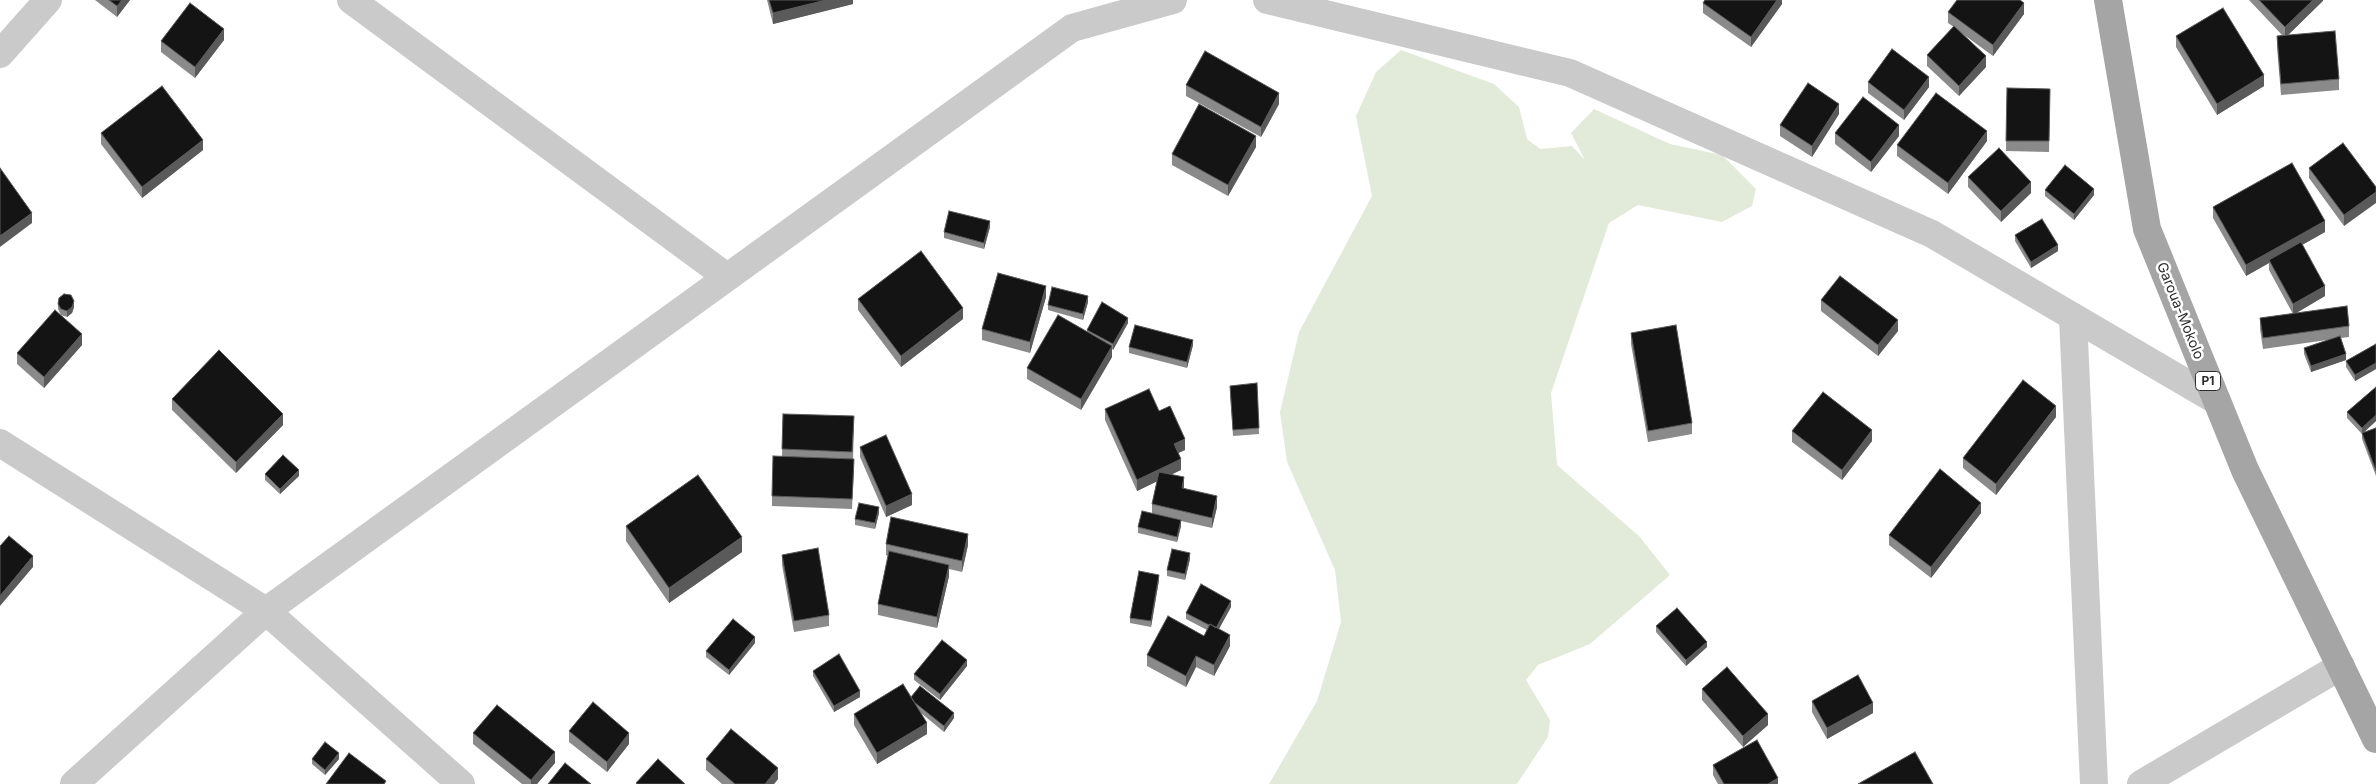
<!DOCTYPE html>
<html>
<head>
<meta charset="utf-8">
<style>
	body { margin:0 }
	canvas { display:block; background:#fff }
</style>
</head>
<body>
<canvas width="2376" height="784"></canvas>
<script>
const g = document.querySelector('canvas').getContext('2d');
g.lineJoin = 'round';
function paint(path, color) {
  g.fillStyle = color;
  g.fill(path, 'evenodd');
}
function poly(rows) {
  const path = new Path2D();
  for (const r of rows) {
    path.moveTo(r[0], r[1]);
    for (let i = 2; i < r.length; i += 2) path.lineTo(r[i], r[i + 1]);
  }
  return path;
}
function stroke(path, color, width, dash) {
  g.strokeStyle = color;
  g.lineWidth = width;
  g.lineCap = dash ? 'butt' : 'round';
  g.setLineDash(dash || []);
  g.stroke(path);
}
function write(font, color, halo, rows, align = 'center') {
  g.font = font + ' Inter,sans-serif';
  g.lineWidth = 5;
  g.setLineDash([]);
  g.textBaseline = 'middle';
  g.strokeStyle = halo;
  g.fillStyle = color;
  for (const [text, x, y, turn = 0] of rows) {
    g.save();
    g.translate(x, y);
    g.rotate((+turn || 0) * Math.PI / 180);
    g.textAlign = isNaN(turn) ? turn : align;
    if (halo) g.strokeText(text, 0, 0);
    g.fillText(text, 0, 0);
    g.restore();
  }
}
paint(poly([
	[1401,50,1494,84,1519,107,1527,139,1540,149,1572,146,1585,160,1571,133,1594,109,1670,144,1722,155,1756,189,1752,206,1722,222,1638,205,1609,223,1551,393,1557,465,1639,536,1670,575,1590,644,1538,665,1526,680,1550,720,1548,737,1517,784,1269,784,1317,701,1341,622,1335,570,1287,462,1280,412,1299,332,1372,196,1356,116,1376,72]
]), '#e2ebda');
stroke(poly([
	[351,0,727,277],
	[0,54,48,0],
	[2073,317,2094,784],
	[266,611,461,784],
	[2141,784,2341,666]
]), '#cacaca', 28);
stroke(poly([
	[1267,0,1570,73,1932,234,2217,401],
	[0,443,266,611,1072,28,1173,0],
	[74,784,266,611]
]), '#cacaca', 28);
stroke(poly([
	[2108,0,2147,229,2245,470,2376,739]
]), '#a5a5a5', 28);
paint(poly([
	[95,0,130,0,117,17],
	[767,0,853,0,853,4,773,24],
	[1782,0,1782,4,1751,47,1703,13,1703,3],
	[2249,0,2323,0,2288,35,2339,79,2339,90,2281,95,2277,47,2277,36,2282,35],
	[1948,12,2024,14,1993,56,1960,32,1986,67,1959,96,1927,66,1927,55,1954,27,1948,23],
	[2176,36,2264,86,2217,115,2176,47],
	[224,40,195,78,161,52,161,41],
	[1868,82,1929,87,1904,120,1868,93],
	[1186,85,1279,104,1261,137,1186,96],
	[2007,88,2050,89,2049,152,2006,151],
	[1839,114,1812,157,1780,136,1780,125],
	[101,133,203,150,142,198,101,144],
	[1835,133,1899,136,1871,172,1835,144],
	[1987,141,1948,194,1897,156,1897,145],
	[1256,147,1228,196,1172,165,1172,154],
	[2309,168,2376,187,2344,226,2309,178],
	[1968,177,2031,193,2001,222,1968,187],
	[2045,190,2094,195,2074,220,2045,196],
	[2213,207,2325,232,2302,245,2325,296,2296,313,2349,326,2349,337,2341,338,2346,360,2311,372,2304,354,2304,348,2327,340,2263,349,2260,329,2260,318,2293,314,2269,270,2269,263,2246,276,2213,218],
	[990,227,984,249,944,238,944,232],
	[2015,235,2058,251,2031,268,2015,241],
	[1046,297,1030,353,982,340,982,329],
	[858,299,963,319,901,367,858,310],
	[1821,300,1898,331,1878,356,1821,311],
	[1088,302,1083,320,1048,310,1048,305],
	[58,304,74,307,72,313,67,317,61,315,58,309],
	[1128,323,1113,350,1112,349,1112,357,1081,410,1027,379,1027,368,1087,331,1087,330],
	[1631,333,1692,423,1692,434,1648,442,1631,344],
	[2376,344,2376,369,2355,381,2346,367,2346,361],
	[82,345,44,388,17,364,17,353],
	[1193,345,1187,368,1129,353,1129,347],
	[1257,383,1259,434,1233,436,1230,391],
	[2376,387,2376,421,2362,434,2347,418,2347,412],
	[172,399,283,425,236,473,172,410],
	[1105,409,1159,411,1185,450,1178,453,1181,470,1171,474,1184,488,1217,507,1212,528,1181,521,1181,526,1177,542,1138,533,1138,527,1152,513,1152,504,1157,481,1137,491,1105,420],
	[783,414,854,427,853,459,854,470,852,509,772,506,772,496,782,456],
	[2056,417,1996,495,1963,468,1963,458],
	[2376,428,2376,476,2362,439,2362,433],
	[1792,431,1872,441,1842,480,1792,442],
	[860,447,912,505,886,517,860,457],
	[265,474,299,476,280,494,265,480],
	[879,513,875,529,855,525,855,519],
	[1981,513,1931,578,1889,545,1889,535],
	[626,526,742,552,669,603,626,541],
	[886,544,968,545,962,572,949,569,949,576,937,628,878,615,878,604,888,556,886,555],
	[782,555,829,615,829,626,794,632,782,565],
	[1190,559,1185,580,1167,576,1167,570],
	[1159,580,1151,627,1130,623,1130,618],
	[1231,607,1219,629,1230,646,1214,676,1196,667,1186,687,1147,666,1147,655,1204,636,1207,630,1186,619,1186,613],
	[1656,626,1707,647,1686,666,1656,632],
	[755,643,729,675,706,657,706,651],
	[967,666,940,700,914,680,914,674],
	[813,671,860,697,834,712,813,676],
	[1702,689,1768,725,1743,747,1702,700],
	[911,697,954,718,944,732,921,713,927,734,877,764,854,725,854,714],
	[1812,701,1873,713,1827,739,1812,712],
	[569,731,629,744,607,772,569,742],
	[473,733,555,763,537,784,522,784,473,744],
	[312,759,339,759,325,775,312,764],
	[706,759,778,779,774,784,722,784,706,770],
	[1713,765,1778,784,1718,784,1713,775]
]), '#8a8a8a');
paint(poly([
	[122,0,130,0,117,17,117,6],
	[826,0,853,0,853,4,773,24,773,13],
	[1777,0,1782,0,1782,4,1751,47,1751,37],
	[2313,0,2323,0,2323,1,2285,38,2285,27],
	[2024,3,2024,14,1993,56,1993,45],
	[224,29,224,40,195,78,195,67],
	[1986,56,1986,67,1959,96,1959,86],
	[2264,75,2264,86,2217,115,2217,104],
	[1929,77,1929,87,1904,120,1904,110],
	[1279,93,1279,104,1261,137,1261,127],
	[1839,104,1839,114,1812,157,1812,146],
	[1899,125,1899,136,1871,172,1871,162],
	[1987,131,1987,141,1948,194,1948,183],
	[1256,136,1256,147,1228,196,1228,185],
	[203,140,203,150,142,198,142,187],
	[2031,182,2031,193,2001,222,2001,211],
	[2094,189,2094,195,2074,220,2074,214],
	[2376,192,2376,203,2344,226,2344,215],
	[32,213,32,223,0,247,0,236],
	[990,221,990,227,984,249,984,243],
	[2325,221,2325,232,2270,263,2269,260,2269,263,2246,276,2246,265],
	[2058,245,2058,251,2031,268,2031,262],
	[1046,286,1046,297,1030,353,1030,342],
	[2325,286,2325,296,2293,315,2293,304],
	[1088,296,1088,302,1083,320,1083,314],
	[74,301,74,307,72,313,67,317,67,311],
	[963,308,963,319,901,367,901,356],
	[1128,318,1128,323,1113,350,1113,344],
	[1898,320,1898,331,1878,356,1878,345],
	[82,334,82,345,44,388,44,377],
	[1193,340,1193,345,1187,368,1187,362],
	[1112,346,1112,357,1081,410,1081,399],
	[2346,354,2346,360,2311,372,2311,366],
	[2376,363,2376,369,2355,381,2355,375],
	[2056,406,2056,417,1996,495,1996,484],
	[283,414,283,425,236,473,236,462],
	[2376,415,2376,421,2362,434,2362,428],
	[1872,430,1872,441,1842,480,1842,470],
	[1185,439,1185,450,1174,455,1174,444],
	[1181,459,1181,470,1137,491,1137,480],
	[299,470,299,476,280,494,280,489],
	[1184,477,1184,488,1182,488],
	[912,494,912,505,886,517,886,506],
	[1217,496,1217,507,1212,528,1212,518],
	[1981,503,1981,513,1931,578,1931,567],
	[879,507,879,513,875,529,875,523],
	[1181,520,1181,526,1177,542,1177,537],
	[968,534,968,545,962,572,962,561],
	[742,537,742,552,669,603,669,588],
	[1190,553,1190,559,1185,580,1185,574],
	[33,556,33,567,0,606,0,596],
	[949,565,949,576,937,628,937,617],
	[1159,575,1159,580,1151,627,1151,621],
	[1231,601,1231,607,1216,634,1216,629],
	[1230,635,1230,646,1214,676,1214,665],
	[755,637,755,643,729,675,729,670],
	[1707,642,1707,647,1686,666,1686,660],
	[1196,656,1196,667,1186,687,1186,676],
	[967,660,967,666,940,700,940,694],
	[860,691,860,697,834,712,834,706],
	[1873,703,1873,713,1827,739,1827,728],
	[954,713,954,718,944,732,944,726],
	[1768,714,1768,725,1743,747,1743,736],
	[927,723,927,734,877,764,877,753],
	[629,733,629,744,607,772,607,762],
	[555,752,555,763,537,784,531,784,531,780],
	[339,753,339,759,325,775,325,770],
	[778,768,778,779,774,784,765,784],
	[1778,778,1778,784,1768,784]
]), '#5a5a5a');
const building = poly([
	[109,0,122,0,117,6,109,0],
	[769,0,826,0,773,13,769,0],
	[1705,0,1777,0,1751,37,1703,3,1705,0],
	[1957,0,2020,0,2024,3,1993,45,1948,12,1957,0],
	[2259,0,2313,0,2285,27,2259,0],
	[190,3,224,29,195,67,161,41,190,3],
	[2223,8,2264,75,2217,104,2176,36,2223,8],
	[1954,26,1986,56,1959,86,1927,55,1954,26],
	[2335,31,2339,79,2281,84,2277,36,2335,31],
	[1892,49,1929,77,1904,110,1868,82,1892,49],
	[1205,51,1279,93,1261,127,1186,85,1205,51],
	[1808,83,1839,104,1812,146,1780,125,1808,83],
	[162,86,203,140,142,187,101,133,162,86],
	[2007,88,2050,89,2049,141,2006,141,2007,88],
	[1936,93,1987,131,1948,183,1897,145,1936,93],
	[1863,97,1899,125,1871,162,1835,133,1863,97],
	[1199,104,1256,136,1228,185,1172,154,1199,104],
	[2343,143,2376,187,2376,192,2344,215,2309,168,2343,143],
	[1999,148,2031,182,2001,211,1968,177,1999,148],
	[2292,163,2325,221,2246,265,2213,207,2292,163],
	[2065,165,2094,189,2074,214,2045,190,2065,165],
	[0,168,32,213,0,236,0,168],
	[949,211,990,221,984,243,944,232,949,211],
	[2042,219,2058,245,2031,262,2015,235,2042,219],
	[2301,242,2325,286,2293,304,2269,260,2301,242],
	[921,251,963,308,901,356,858,299,921,251],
	[998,273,1046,286,1030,342,982,329,998,273],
	[1840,276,1898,320,1878,345,1821,300,1840,276],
	[1052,287,1088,296,1083,314,1048,305,1052,287],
	[64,294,71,295,74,301,72,307,67,311,61,309,58,304,59,298,64,294],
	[1102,302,1128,318,1113,344,1087,330,1102,302],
	[2347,306,2349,326,2263,338,2260,318,2347,306],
	[55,310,82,334,44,377,17,353,55,310],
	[1058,315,1112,346,1081,399,1027,368,1058,315],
	[1135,325,1193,340,1187,362,1129,347,1135,325],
	[1676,325,1692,423,1648,431,1631,333,1676,325],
	[2340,336,2346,354,2311,366,2304,348,2340,336],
	[2376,344,2376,363,2355,375,2346,361,2376,344],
	[219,350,283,414,236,462,172,399,219,350],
	[2023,380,2056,406,1996,484,1963,458,2023,380],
	[1257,383,1259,428,1233,430,1230,386,1257,383],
	[2376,387,2376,415,2362,428,2347,412,2376,387],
	[1149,389,1159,411,1170,406,1185,439,1174,444,1181,459,1137,480,1105,409,1149,389],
	[1823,392,1872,430,1842,470,1792,431,1823,392],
	[783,414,854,416,852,452,782,449,783,414],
	[2376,428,2376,471,2362,433,2376,428],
	[886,435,912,494,886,506,860,447,886,435],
	[283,455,299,470,280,489,265,474,283,455],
	[773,456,854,459,852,499,772,496,773,456],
	[1940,469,1981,503,1931,567,1889,535,1940,469],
	[1159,472,1184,477,1182,488,1217,496,1212,518,1152,504,1159,472],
	[698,475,742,537,669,588,626,526,698,475],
	[859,503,879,507,875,523,855,519,859,503],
	[1142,511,1181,520,1177,537,1138,527,1142,511],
	[891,517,968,534,962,561,886,544,891,517],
	[9,536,33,556,0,596,0,546,9,536],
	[818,548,829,615,794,621,782,555,818,548],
	[1172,549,1190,553,1185,574,1167,570,1172,549],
	[889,551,949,565,937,617,878,604,889,551],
	[1139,571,1159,575,1151,621,1130,618,1139,571],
	[1201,584,1231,601,1216,628,1210,624,1209,625,1186,613,1201,584],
	[1677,608,1707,642,1686,660,1656,626,1677,608],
	[1168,616,1204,636,1210,624,1230,635,1214,665,1196,656,1186,676,1147,655,1168,616],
	[733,619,755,637,729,670,706,651,733,619],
	[942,640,967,660,940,694,914,674,942,640],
	[839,654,860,691,834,706,813,671,839,654],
	[1727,667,1768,714,1743,736,1702,689,1727,667],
	[1858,675,1873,703,1827,728,1812,701,1858,675],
	[903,684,927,723,877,753,854,714,903,684],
	[920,686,954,713,944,726,914,702,911,697,920,686],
	[593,702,629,733,607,762,569,731,593,702],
	[497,705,555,752,531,780,473,733,497,705],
	[731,729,778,768,765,784,735,784,706,759,731,729],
	[1757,740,1778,778,1768,784,1724,784,1713,765,1757,740],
	[325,742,339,753,325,770,312,759,325,742],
	[1915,752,1933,784,1858,784,1915,752],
	[349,753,386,781,384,784,326,784,349,753],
	[658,759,685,784,637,784,636,783,658,759],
	[565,763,591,784,548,784,565,763]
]);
paint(building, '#141414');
stroke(building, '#5a5a5a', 1);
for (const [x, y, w] of [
	[2208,381,25]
]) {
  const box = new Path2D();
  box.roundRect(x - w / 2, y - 9.5, w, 19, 4);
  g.fillStyle = '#fff';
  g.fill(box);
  stroke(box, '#2d2d2d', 1);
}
write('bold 12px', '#2d2d2d', null, [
	["P1",2208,381]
]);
write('14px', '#2d2d2d', '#fff', [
	["Garoua-Mokolo",2180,311,68]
]);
</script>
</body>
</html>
